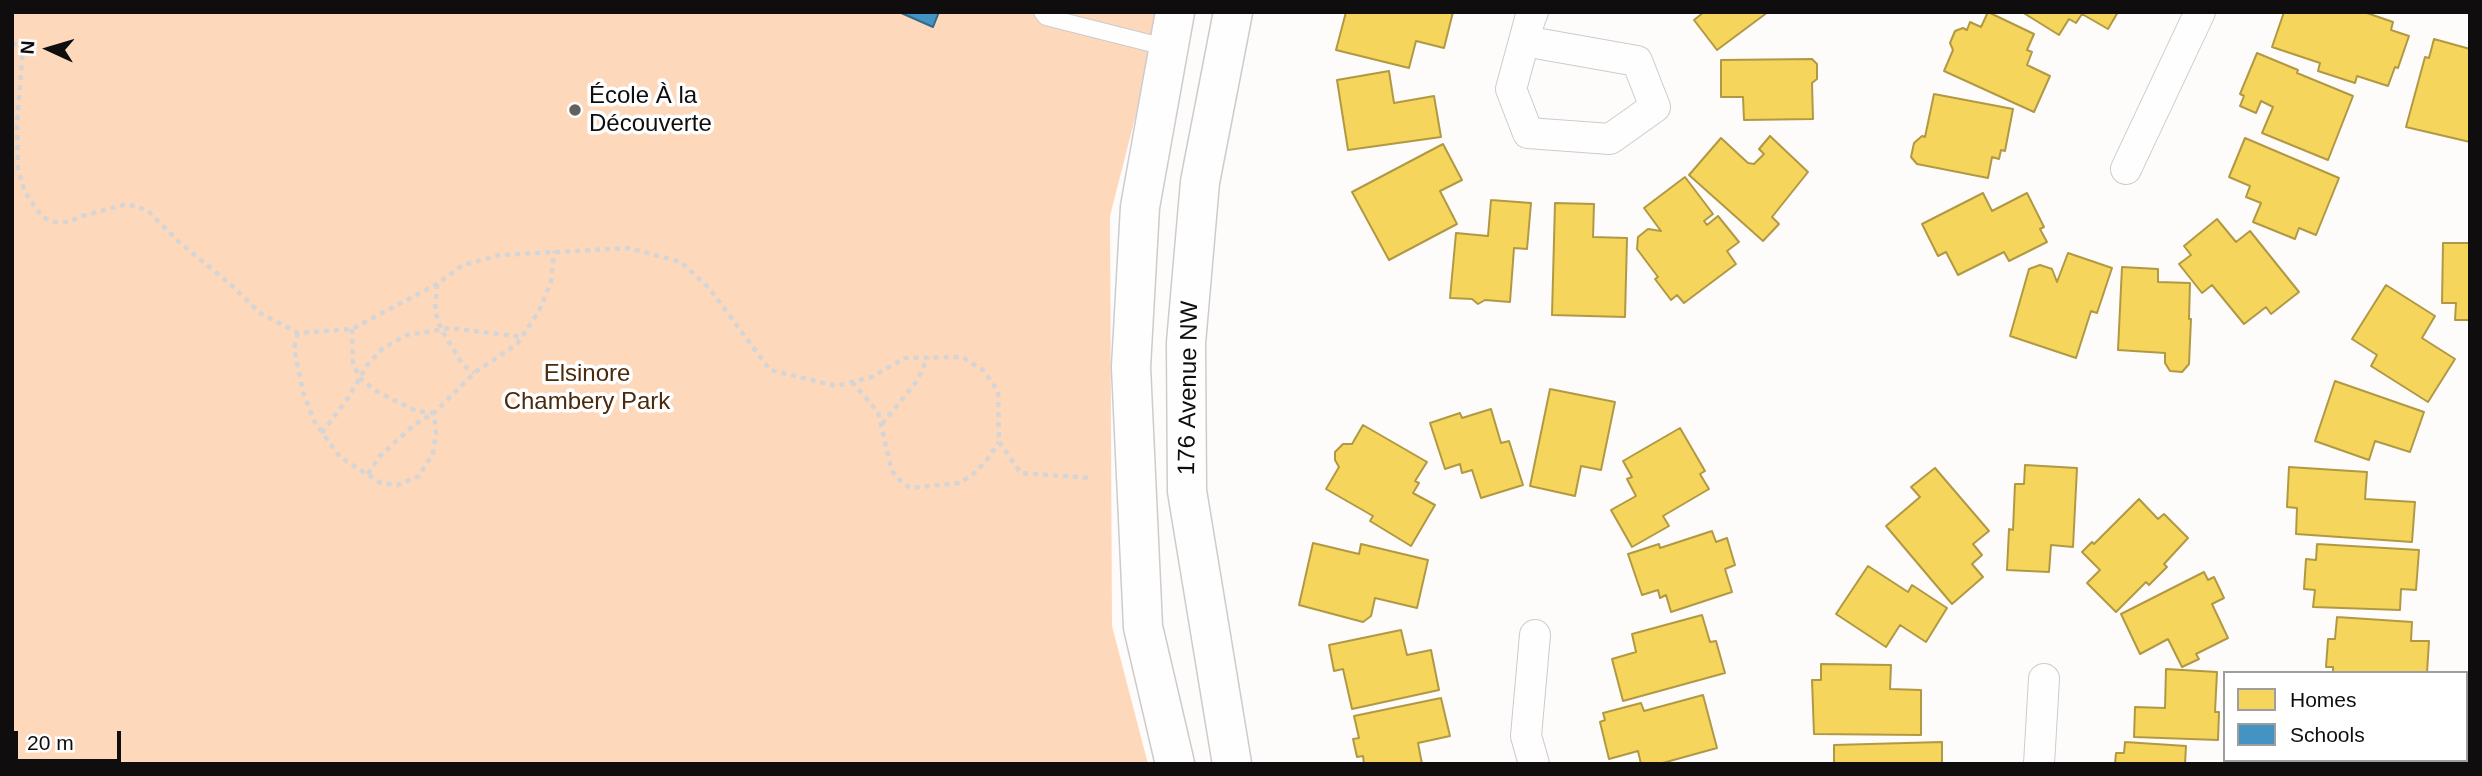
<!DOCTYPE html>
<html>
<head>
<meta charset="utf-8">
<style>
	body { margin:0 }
	#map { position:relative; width:2482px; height:776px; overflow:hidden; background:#fefbfb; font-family:Helvetica,sans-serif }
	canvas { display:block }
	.frame { position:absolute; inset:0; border:14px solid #0f0d0d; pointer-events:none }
	.legend { position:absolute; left:2223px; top:671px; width:245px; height:91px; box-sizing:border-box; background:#fff; border:2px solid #9f9e9e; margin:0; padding:9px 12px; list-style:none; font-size:21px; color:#0f0d0d }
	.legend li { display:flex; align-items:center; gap:14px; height:35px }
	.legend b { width:35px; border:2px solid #9f9e9e }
	.north { position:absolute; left:14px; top:14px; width:70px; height:70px; -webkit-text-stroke:5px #fff; paint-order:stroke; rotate:274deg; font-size:19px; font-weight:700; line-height:28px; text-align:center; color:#0f0d0d }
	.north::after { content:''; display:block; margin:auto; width:24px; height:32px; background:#0f0d0d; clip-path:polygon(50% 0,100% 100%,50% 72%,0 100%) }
	.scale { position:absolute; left:14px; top:731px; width:107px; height:32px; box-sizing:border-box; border:4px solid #0f0d0d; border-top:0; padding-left:9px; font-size:21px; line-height:24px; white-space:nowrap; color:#0f0d0d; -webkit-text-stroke:5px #fff; paint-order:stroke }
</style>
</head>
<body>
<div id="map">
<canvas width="2482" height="776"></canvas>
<div class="frame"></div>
<ul class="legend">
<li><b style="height:19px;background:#f6d55c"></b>Homes</li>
<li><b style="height:19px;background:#4393c3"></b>Schools</li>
</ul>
<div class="north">N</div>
<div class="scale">20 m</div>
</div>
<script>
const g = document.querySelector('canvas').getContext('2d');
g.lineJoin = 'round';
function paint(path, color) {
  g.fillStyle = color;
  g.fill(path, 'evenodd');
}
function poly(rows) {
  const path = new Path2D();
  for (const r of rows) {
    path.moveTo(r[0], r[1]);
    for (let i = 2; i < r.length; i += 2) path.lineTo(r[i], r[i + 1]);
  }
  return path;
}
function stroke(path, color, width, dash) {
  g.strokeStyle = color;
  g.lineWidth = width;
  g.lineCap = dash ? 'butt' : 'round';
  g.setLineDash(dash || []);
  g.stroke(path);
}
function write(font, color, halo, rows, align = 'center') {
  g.font = font + ' Helvetica,sans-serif';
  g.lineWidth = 7;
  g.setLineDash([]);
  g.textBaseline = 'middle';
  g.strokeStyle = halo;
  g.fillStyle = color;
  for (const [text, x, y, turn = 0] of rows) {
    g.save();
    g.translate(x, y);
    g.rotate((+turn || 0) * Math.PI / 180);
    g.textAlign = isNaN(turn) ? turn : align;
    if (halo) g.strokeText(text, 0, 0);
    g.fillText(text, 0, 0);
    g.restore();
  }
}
paint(poly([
	[12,12,1162,12,1110,216,1112,626,1148,764,12,764]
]), '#fed8bb');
const homes = poly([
	[1346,12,1453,12,1444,48,1416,41,1409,68,1336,50,1346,12],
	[1704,12,1768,12,1717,50,1694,20,1704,12],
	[1988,12,2034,34,2027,50,2032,52,2027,65,2050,76,2034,112,1944,71,1953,50,1950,43,1955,31,1963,28,1967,30,1970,22,1981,27,1988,12],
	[2022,12,2118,12,2108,29,2082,14,2076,23,2069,19,2059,35,2022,12],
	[2284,12,2364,12,2393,22,2391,30,2409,36,2398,68,2395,67,2388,86,2357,76,2355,83,2318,71,2320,63,2272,47,2284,12],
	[2434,39,2470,49,2470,142,2406,127,2425,57,2429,58,2434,39],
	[2257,53,2298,70,2297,73,2353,96,2328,160,2262,133,2273,107,2261,101,2256,113,2240,106,2244,96,2240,94,2257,53],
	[1812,59,1817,64,1817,79,1812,83,1813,119,1744,120,1743,97,1721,97,1721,60,1812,59],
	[1389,71,1394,103,1434,96,1441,137,1348,150,1337,80,1389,71],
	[1934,94,2013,109,2005,151,2001,150,1999,159,1992,157,1988,178,1917,164,1911,157,1914,143,1922,136,1925,137,1934,94],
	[1770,136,1808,172,1772,217,1779,224,1763,241,1689,175,1721,138,1748,163,1754,164,1764,154,1759,149,1770,136],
	[2245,138,2339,178,2316,235,2299,228,2295,239,2253,222,2261,203,2246,197,2250,186,2229,177,2245,138],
	[1443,144,1462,180,1440,191,1457,224,1389,260,1352,192,1443,144],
	[1685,177,1713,214,1704,221,1707,225,1718,216,1739,242,1727,251,1736,264,1684,303,1677,295,1671,300,1655,279,1658,277,1637,249,1638,237,1648,229,1661,231,1644,208,1685,177],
	[1983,193,1992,211,2027,193,2044,227,2040,229,2047,242,2009,261,2004,252,1958,275,1946,252,1938,256,1922,224,1983,193],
	[1491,200,1531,203,1527,249,1514,248,1510,302,1485,300,1478,304,1472,299,1450,298,1456,233,1488,236,1491,200],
	[1555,203,1594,204,1593,237,1627,238,1625,317,1552,315,1555,203],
	[2217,219,2236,242,2250,231,2299,292,2271,314,2266,307,2244,324,2212,285,2202,293,2179,264,2191,255,2184,246,2217,219],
	[2443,243,2470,243,2470,351,2470,320,2455,320,2456,303,2442,303,2443,243],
	[2068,253,2112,268,2097,313,2091,311,2076,358,2010,336,2029,269,2040,265,2052,269,2057,282,2068,253],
	[2122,267,2158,269,2158,282,2190,283,2189,319,2191,319,2189,364,2182,372,2170,371,2165,363,2165,353,2118,350,2122,267],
	[2386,285,2435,316,2422,338,2455,359,2428,402,2371,366,2377,355,2352,339,2386,285],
	[2335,381,2424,412,2410,452,2375,441,2369,460,2315,441,2335,381],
	[1550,389,1615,402,1601,470,1581,466,1575,496,1530,486,1550,389],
	[1491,409,1501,443,1509,441,1523,485,1481,498,1472,470,1462,473,1460,464,1445,469,1430,423,1460,413,1462,418,1491,409],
	[1363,425,1427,462,1415,481,1419,483,1413,493,1435,505,1411,546,1370,521,1373,516,1326,489,1339,467,1335,460,1335,452,1343,444,1352,444,1363,425],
	[1680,428,1705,471,1700,474,1709,489,1663,516,1669,526,1632,547,1611,510,1636,496,1627,479,1632,477,1623,461,1680,428],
	[2025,465,2077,468,2073,547,2051,545,2049,572,2007,570,2009,529,2013,530,2015,484,2024,484,2025,465],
	[2289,467,2367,472,2365,499,2415,502,2412,542,2296,534,2297,508,2287,507,2289,467],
	[1935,468,1989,531,1973,544,1982,555,1972,564,1983,577,1952,604,1886,526,1920,497,1911,487,1935,468],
	[2139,499,2158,519,2164,514,2188,538,2164,564,2167,567,2149,585,2146,582,2116,612,2087,583,2100,570,2082,552,2092,542,2094,544,2139,499],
	[1712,531,1716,542,1727,538,1735,565,1725,569,1732,592,1671,612,1666,595,1660,598,1658,590,1642,595,1628,554,1659,544,1660,548,1712,531],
	[1313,543,1359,554,1361,544,1428,560,1417,608,1375,598,1371,616,1363,622,1299,605,1313,543],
	[2317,544,2419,550,2416,590,2401,589,2400,610,2313,607,2315,590,2304,589,2306,559,2316,560,2317,544],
	[1868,566,1908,592,1912,585,1947,608,1926,642,1900,625,1886,647,1836,614,1868,566],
	[2204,572,2208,580,2214,577,2224,598,2212,604,2228,638,2196,654,2199,659,2182,667,2168,639,2140,654,2121,614,2204,572],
	[1702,615,1710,642,1716,641,1725,673,1623,701,1612,659,1636,652,1632,634,1702,615],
	[2337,617,2412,622,2411,641,2429,641,2427,673,2333,673,2333,667,2326,667,2328,639,2335,639,2337,617],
	[1401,630,1407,655,1431,650,1439,690,1352,709,1343,669,1334,671,1329,645,1401,630],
	[1821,664,1891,665,1890,689,1921,690,1921,735,1814,734,1812,680,1821,680,1821,664],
	[2166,669,2217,672,2215,712,2219,712,2218,740,2134,737,2135,707,2165,708,2166,669],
	[1703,695,1717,748,1659,764,1641,764,1638,751,1609,759,1600,722,1605,720,1603,713,1641,703,1644,711,1703,695],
	[1441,698,1450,736,1418,743,1422,764,1364,764,1363,756,1357,757,1353,739,1359,738,1354,716,1441,698],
	[1942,742,1942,764,1834,764,1834,745,1942,742],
	[2125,742,2186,746,2185,764,2115,764,2116,753,2124,753,2125,742],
	[2319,760,2393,760,2393,764,2318,764,2319,760]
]);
paint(homes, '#f6d55c');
stroke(homes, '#b19944', 2);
const schools = poly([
	[899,12,939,12,933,27,899,12]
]);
paint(schools, '#4393c3');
stroke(schools, '#336b8c', 2);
const service = poly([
	[1042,12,1046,17,1169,48]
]);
const minor = poly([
	[1524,41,1637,61,1655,107,1610,139,1528,133,1511,89,1524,41,1530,19,1533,12],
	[2126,169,2200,12],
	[1534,764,1526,736,1535,635],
	[2039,764,2044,679]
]);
const tertiary = poly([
	[1175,12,1140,207,1131,367,1143,627,1175,764],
	[1232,764,1187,491,1186,343,1200,182,1233,12]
]);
stroke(service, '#cdcbcb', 18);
stroke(minor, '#cdcbcb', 32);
stroke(tertiary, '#cdcbcb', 41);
stroke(poly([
	[12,43,23,47,17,123,18,170,25,192,42,217,55,222,69,222,82,216,127,204,147,210,179,242,230,284,260,313,298,333,352,329,437,284,463,265,500,255,629,248,681,262,709,288,770,370,836,386,872,377,905,358,962,357,983,370,998,391,999,442,1021,473,1091,478],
	[437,284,435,312,442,331,463,365,474,373],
	[352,329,353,364,361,379,376,391,416,411,434,413,415,424,380,456,368,474],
	[298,333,294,348,303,392,314,421,340,457,381,483,398,485,419,476,433,453,436,434,434,413,474,373,517,344,539,311,551,282,554,251],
	[852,382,878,412,892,471,902,483,911,488,960,483,972,475,986,461,999,442],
	[882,424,917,381,928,357],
	[322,433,348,398,368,364,383,348,407,335,451,328,521,337]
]), '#d6d5d5', 4.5, [5, 5]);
stroke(service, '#fffefe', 16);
stroke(minor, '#fffefe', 30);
stroke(tertiary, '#fffefe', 38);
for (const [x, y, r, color] of [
	[575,110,7,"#636060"]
]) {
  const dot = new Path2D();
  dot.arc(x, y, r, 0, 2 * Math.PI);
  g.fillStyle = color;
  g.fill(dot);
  stroke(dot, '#fff', 2.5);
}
write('24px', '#0f0d0d', '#fff', [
	["École À la",589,96],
	["Découverte",589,124]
], 'left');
write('24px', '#4b2a0d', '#fff', [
	["Elsinore",587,374],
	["Chambery Park",587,402]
]);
write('24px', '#0f0d0d', '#fff', [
	["176 Avenue NW",1189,388,-89]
]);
</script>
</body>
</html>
